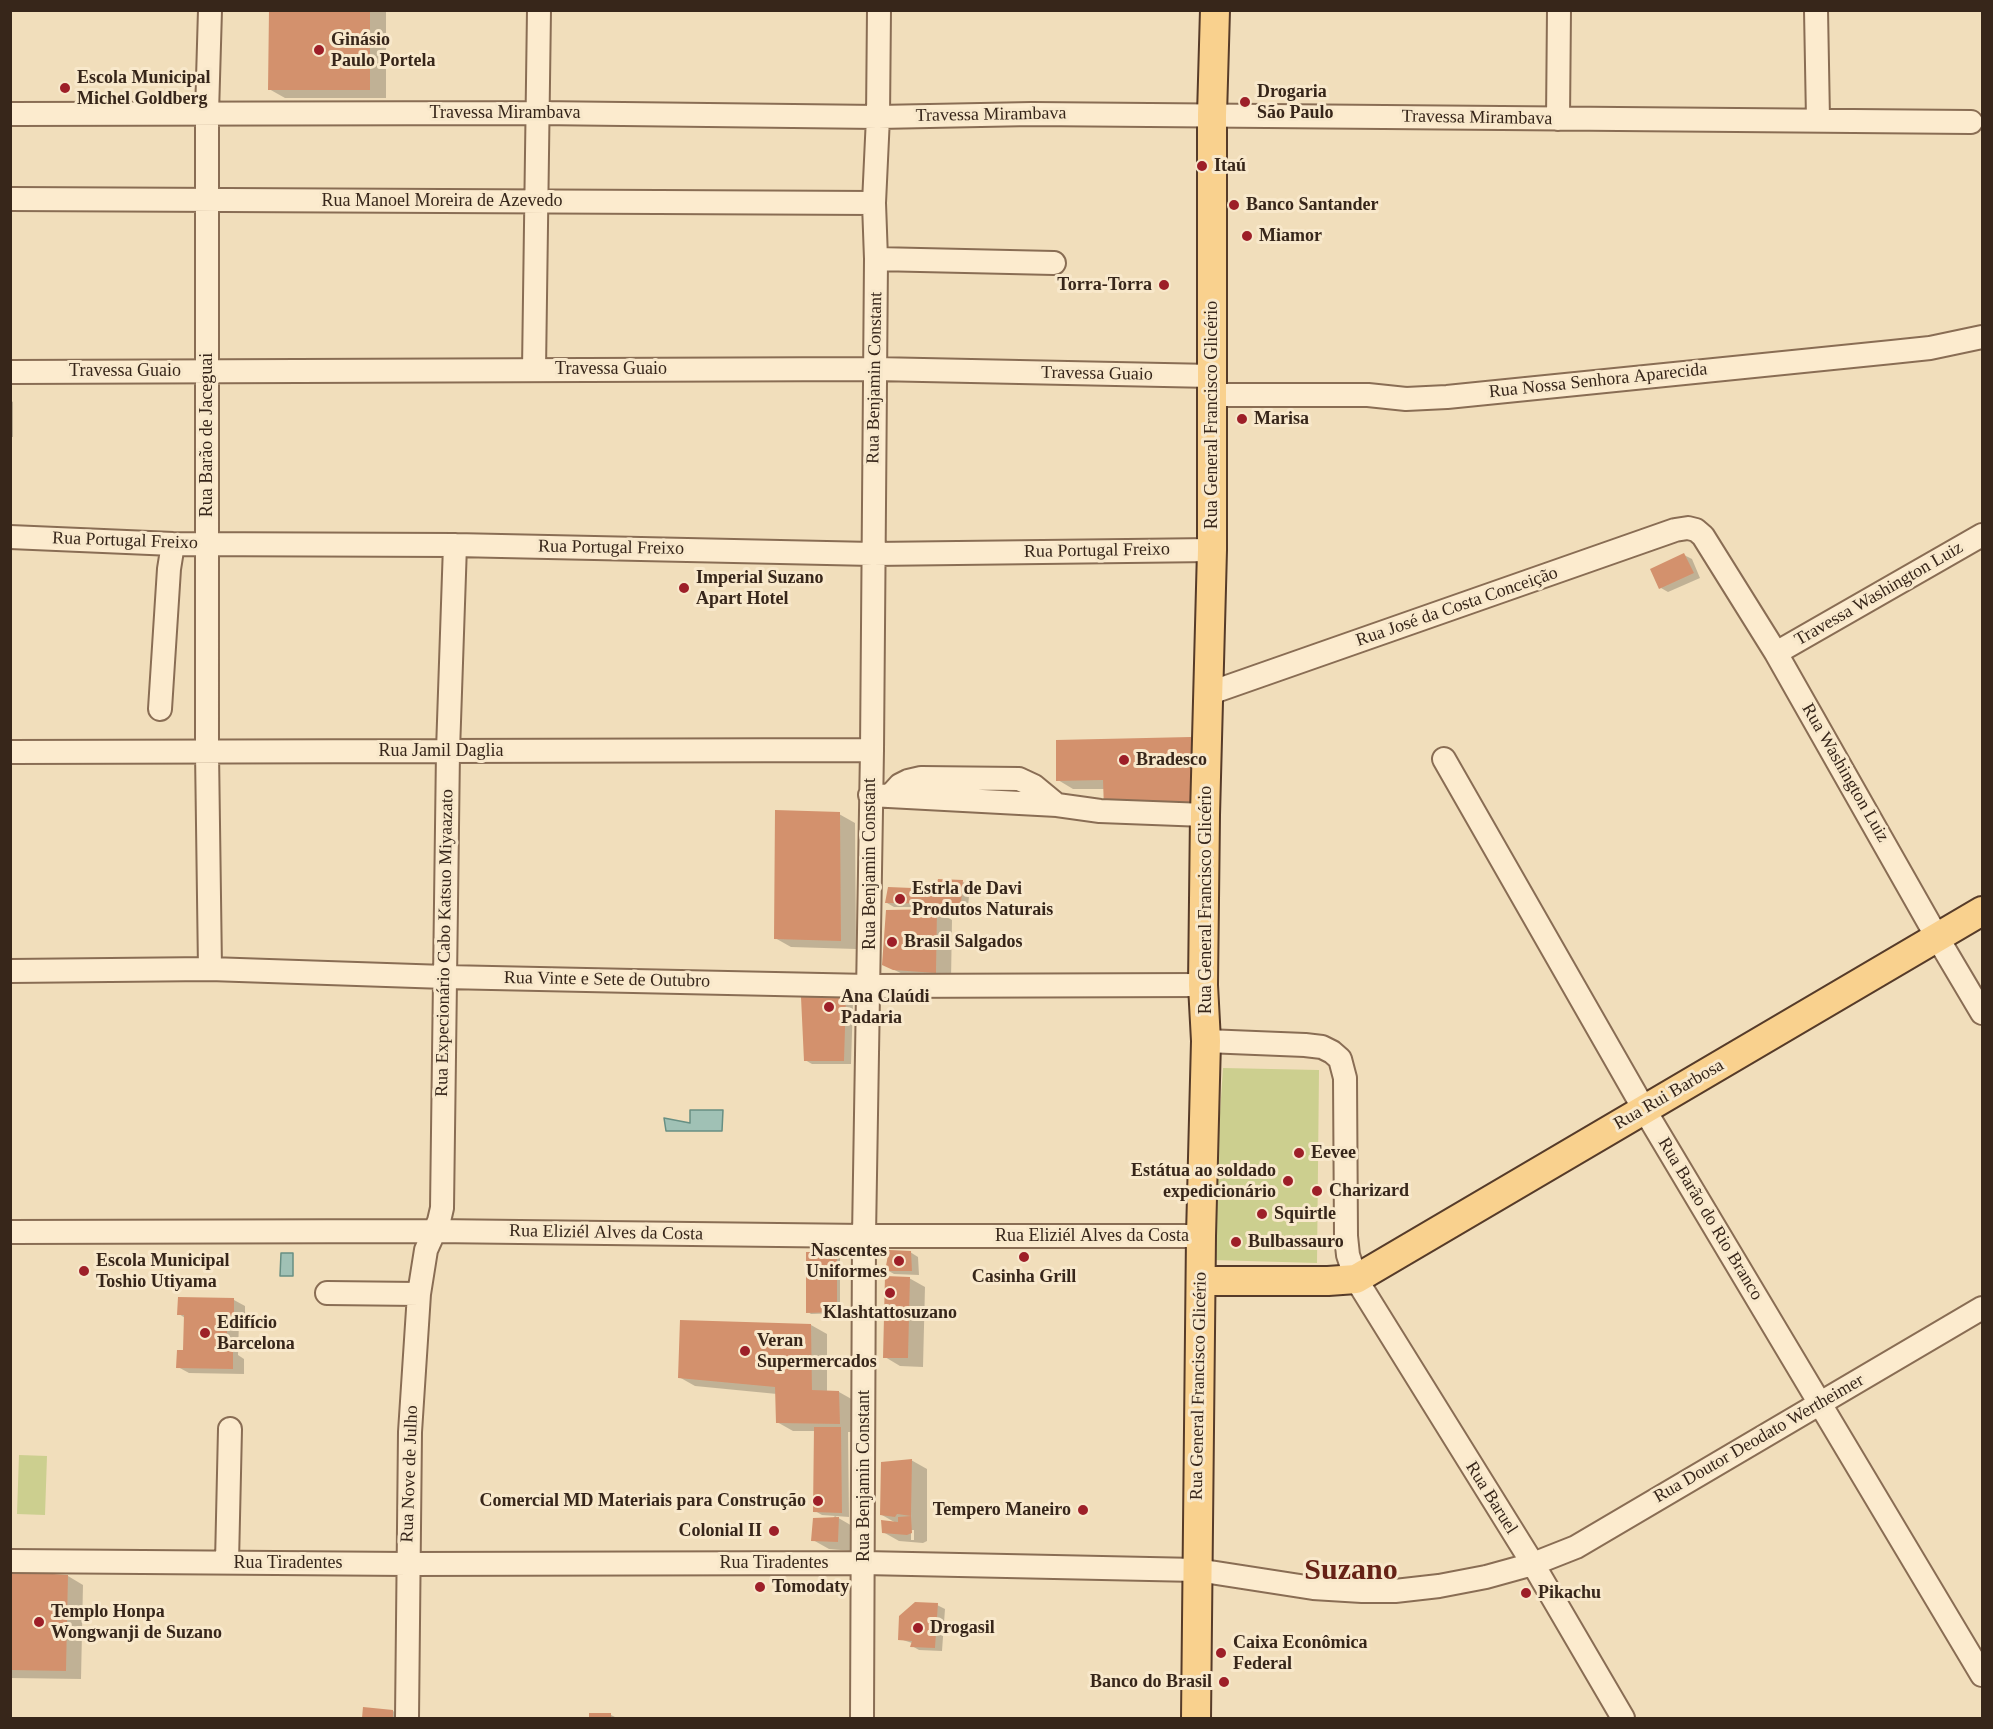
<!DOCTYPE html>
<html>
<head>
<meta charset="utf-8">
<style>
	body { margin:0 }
	#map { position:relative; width:1993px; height:1729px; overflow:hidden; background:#f1debb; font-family:"Times New Roman",serif }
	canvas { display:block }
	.frame { position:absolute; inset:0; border:12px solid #37261a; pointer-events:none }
</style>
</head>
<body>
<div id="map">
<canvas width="1993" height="1729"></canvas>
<div class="frame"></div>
</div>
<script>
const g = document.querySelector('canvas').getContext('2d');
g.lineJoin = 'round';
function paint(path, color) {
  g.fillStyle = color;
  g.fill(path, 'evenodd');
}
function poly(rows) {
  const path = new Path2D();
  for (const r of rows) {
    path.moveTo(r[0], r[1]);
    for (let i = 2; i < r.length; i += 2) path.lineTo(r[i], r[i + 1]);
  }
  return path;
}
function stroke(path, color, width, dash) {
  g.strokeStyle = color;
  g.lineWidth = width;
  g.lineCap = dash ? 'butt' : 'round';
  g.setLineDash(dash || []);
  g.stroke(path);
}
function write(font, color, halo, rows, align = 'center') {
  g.font = font + ' "Times New Roman",serif';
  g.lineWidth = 6;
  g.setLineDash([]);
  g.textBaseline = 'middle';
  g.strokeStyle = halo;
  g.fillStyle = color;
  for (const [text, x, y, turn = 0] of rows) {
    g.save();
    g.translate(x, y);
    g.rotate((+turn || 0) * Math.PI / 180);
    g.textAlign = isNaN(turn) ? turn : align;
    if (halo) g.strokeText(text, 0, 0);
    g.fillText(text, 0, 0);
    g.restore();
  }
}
paint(poly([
	[1223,1068,1319,1070,1317,1263,1213,1260,1213,1218],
	[19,1455,47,1456,45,1515,17,1514]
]), '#cccf8f');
const water = poly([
	[690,1110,723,1110,722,1131,666,1131,664,1118,690,1123,690,1110],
	[281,1253,293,1253,293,1276,280,1276,281,1253]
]);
paint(water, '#a0c1b5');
stroke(water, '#678f83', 1.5);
paint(poly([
	[270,10,386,10,386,98,285,98,269,89],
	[10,400,13,402,13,437,10,437],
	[1684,555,1692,559,1700,578,1668,592,1661,588],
	[1191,738,1206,747,1207,815,1105,789,1073,789,1058,780],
	[839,814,855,823,856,949,791,947,775,938],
	[963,882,970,886,968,907,894,907,887,903,938,891],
	[936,911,952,920,951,981,911,978,884,965],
	[845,997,853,1002,851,1064,812,1064,805,1060],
	[910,1252,918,1257,919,1275,894,1274,887,1270],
	[837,1254,840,1256,840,1313,811,1314,808,1312],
	[909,1278,925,1287,923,1367,900,1366,885,1357],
	[234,1300,245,1306,245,1321,239,1321,238,1355,244,1359,244,1374,189,1373,178,1367,185,1352,185,1318,179,1314],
	[811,1325,827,1334,827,1392,839,1392,855,1401,855,1432,848,1432,849,1517,822,1515,815,1511,816,1431,793,1431,777,1422,777,1394,695,1386,679,1377],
	[911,1460,927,1469,927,1541,923,1543,899,1541,883,1532,896,1523,882,1515],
	[911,1530,914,1530,914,1540,911,1540],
	[835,1516,854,1527,853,1551,829,1549,813,1540],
	[10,1573,68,1576,83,1585,81,1679,10,1678],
	[937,1605,945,1609,942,1651,919,1650,912,1646,912,1643,900,1639],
	[364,1709,393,1711,404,1718,364,1718],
	[590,1714,611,1715,617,1718,590,1718]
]), '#0003');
paint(poly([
	[269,10,370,10,370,90,268,90],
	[1684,553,1694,573,1659,589,1650,569],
	[1191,737,1192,807,1104,809,1103,780,1056,781,1056,740],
	[775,810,840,812,841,941,774,939],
	[938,879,963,880,961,904,885,903,888,887,936,889],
	[937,909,936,973,893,970,882,965,886,910],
	[846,996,844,1061,804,1061,801,997],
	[889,1250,911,1251,912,1271,885,1271],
	[806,1252,837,1252,837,1312,806,1313],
	[885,1276,910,1277,908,1358,883,1358],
	[178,1297,234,1298,234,1316,227,1315,227,1350,233,1351,233,1369,176,1368,177,1350,183,1350,184,1315,177,1315],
	[680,1320,811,1324,812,1390,839,1391,840,1424,776,1423,775,1387,678,1378],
	[814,1427,841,1427,842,1513,813,1512],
	[912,1459,911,1516,897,1514,895,1517,880,1515,881,1462],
	[911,1516,912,1533,907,1535,882,1533,881,1520,898,1522,898,1517],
	[839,1517,838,1542,811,1541,813,1518],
	[10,1571,68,1575,66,1671,10,1670],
	[915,1602,938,1603,935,1648,910,1647,912,1641,898,1640,899,1616],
	[363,1707,393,1710,393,1718,362,1718],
	[589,1713,611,1713,611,1718,589,1718]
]), '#d3916d');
const minor = poly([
	[1816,10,1818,119],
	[10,114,538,113,878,117,1032,114,1971,122],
	[1558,119,1559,10],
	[10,199,874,203],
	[876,259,1054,263],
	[534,369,539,10],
	[10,372,875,369,1212,376],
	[1212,395,1368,395,1406,399,1447,397,1892,352,1930,348,1982,337],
	[10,537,173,544,455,545,873,554,1212,550],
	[1776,653,1982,535],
	[1210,693,1675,530,1688,528,1696,530,1703,536,1776,653,1937,937,1982,1013],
	[160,709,169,569,173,544],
	[10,752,872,750],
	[1444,759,1644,1109,1982,1675],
	[870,795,1057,805,1100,811,1205,815],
	[890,796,900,785,908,781,921,778,1019,779,1034,786,1057,805],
	[210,969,207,752,207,113,210,10],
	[10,971,210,969,445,977,869,986,1203,985],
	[1206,1041,1305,1045,1322,1047,1332,1052,1340,1059,1345,1078,1346,1236,1348,1255,1356,1279,1533,1564,1623,1718],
	[10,1232,434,1231,864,1236,1201,1236],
	[327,1293,419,1294],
	[10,1561,408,1564,864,1563,1197,1570,1313,1588,1362,1591,1395,1591,1439,1586,1486,1577,1533,1564,1576,1547,1982,1308],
	[227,1562,230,1429],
	[407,1718,410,1432,419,1294,426,1250,439,1221,442,1208,448,751,455,545],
	[862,1718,864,1236,872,750,876,259,874,203,878,117,879,10]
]);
const major = poly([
	[1201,1281,1328,1281,1356,1279,1982,911],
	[1196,1718,1201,1236,1206,1041,1203,985,1205,815,1212,550,1212,115,1215,10]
]);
stroke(minor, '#896d54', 26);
stroke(major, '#563b29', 32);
stroke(minor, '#fcebce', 22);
stroke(major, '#f9d18e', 28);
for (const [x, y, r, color] of [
	[319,50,6,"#9d1f28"],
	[65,88,6,"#9d1f28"],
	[1245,102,6,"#9d1f28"],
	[1202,166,6,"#9d1f28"],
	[1234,205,6,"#9d1f28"],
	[1247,236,6,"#9d1f28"],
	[1164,285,6,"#9d1f28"],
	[1242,419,6,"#9d1f28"],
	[684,588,6,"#9d1f28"],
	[1124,760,6,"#9d1f28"],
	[900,899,6,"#9d1f28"],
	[892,942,6,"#9d1f28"],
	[829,1007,6,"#9d1f28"],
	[1299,1153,6,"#9d1f28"],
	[1288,1181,6,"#9d1f28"],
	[1317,1191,6,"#9d1f28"],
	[1262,1214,6,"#9d1f28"],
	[1236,1242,6,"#9d1f28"],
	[1024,1257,6,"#9d1f28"],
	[899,1261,6,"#9d1f28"],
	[84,1271,6,"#9d1f28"],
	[890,1293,6,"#9d1f28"],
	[205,1333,6,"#9d1f28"],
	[745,1351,6,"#9d1f28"],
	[818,1501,6,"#9d1f28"],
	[1083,1510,6,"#9d1f28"],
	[774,1531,6,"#9d1f28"],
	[760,1587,6,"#9d1f28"],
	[1526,1593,6,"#9d1f28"],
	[39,1622,6,"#9d1f28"],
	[918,1628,6,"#9d1f28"],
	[1221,1653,6,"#9d1f28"],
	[1224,1682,6,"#9d1f28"]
]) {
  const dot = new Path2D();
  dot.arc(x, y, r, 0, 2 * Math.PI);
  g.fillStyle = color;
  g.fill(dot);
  stroke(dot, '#f8e8cb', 2);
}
write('bold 18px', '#37261a', '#f8e8cb', [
	["Ginásio",331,40],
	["Paulo Portela",331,61],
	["Escola Municipal",77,78],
	["Michel Goldberg",77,99],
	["Drogaria",1257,92],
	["São Paulo",1257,113],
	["Itaú",1214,166],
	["Banco Santander",1246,205],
	["Miamor",1259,236],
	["Torra-Torra",1152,285,"right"],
	["Marisa",1254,419],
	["Imperial Suzano",696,578],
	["Apart Hotel",696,599],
	["Bradesco",1136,760],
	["Estrla de Davi",912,889],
	["Produtos Naturais",912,910],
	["Brasil Salgados",904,942],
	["Ana Claúdi",841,997],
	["Padaria",841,1018],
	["Eevee",1311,1153],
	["Estátua ao soldado",1276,1171,"right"],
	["expedicionário",1276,1192,"right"],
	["Charizard",1329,1191],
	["Squirtle",1274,1214],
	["Bulbassauro",1248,1242],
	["Nascentes",887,1251,"right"],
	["Uniformes",887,1272,"right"],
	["Escola Municipal",96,1261],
	["Toshio Utiyama",96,1282],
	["Casinha Grill",1024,1277,"center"],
	["Klashtattosuzano",890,1313,"center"],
	["Edifício",217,1323],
	["Barcelona",217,1344],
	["Veran",757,1341],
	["Supermercados",757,1362],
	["Comercial MD Materiais para Construção",806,1501,"right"],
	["Tempero Maneiro",1071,1510,"right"],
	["Colonial II",762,1531,"right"],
	["Tomodaty",772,1587],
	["Pikachu",1538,1593],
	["Templo Honpa",51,1612],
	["Wongwanji de Suzano",51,1633],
	["Drogasil",930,1628],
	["Caixa Econômica",1233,1643],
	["Federal",1233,1664],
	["Banco do Brasil",1212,1682,"right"]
], 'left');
write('18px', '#37261a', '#f8e8cb', [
	["Travessa Mirambava",505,113],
	["Travessa Mirambava",991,115,-1],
	["Travessa Mirambava",1477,118,1],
	["Rua Manoel Moreira de Azevedo",442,201],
	["Travessa Guaio",611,369],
	["Travessa Guaio",125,371],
	["Travessa Guaio",1097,374,1],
	["Rua Benjamin Constant",875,378,-89],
	["Rua Nossa Senhora Aparecida",1598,381,-6],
	["Rua General Francisco Glicério",1212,415,-90],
	["Rua Barão de Jaceguai",207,435,-90],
	["Rua Portugal Freixo",125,541,2],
	["Rua Portugal Freixo",611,548,1],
	["Rua Portugal Freixo",1097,551,-1],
	["Travessa Washington Luiz",1879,594,-30],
	["Rua José da Costa Conceição",1457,607,-19],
	["Rua Jamil Daglia",441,751],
	["Rua Washington Luiz",1845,773,60],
	["Rua Benjamin Constant",870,864,-90],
	["Rua General Francisco Glicério",1206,900,-90],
	["Rua Expecionário Cabo Katsuo Miyaazato",445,943,-89],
	["Rua Vinte e Sete de Outubro",607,980,1],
	["Rua Rui Barbosa",1669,1095,-30],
	["Rua Barão do Rio Branco",1710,1219,59],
	["Rua Eliziél Alves da Costa",606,1233,1],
	["Rua Eliziél Alves da Costa",1092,1236],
	["Rua General Francisco Glicério",1199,1386,-89],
	["Rua Doutor Deodato Wertheimer",1759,1439,-30],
	["Rua Nove de Julho",410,1474,-88],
	["Rua Benjamin Constant",864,1476,-90],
	["Rua Baruel",1491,1498,58],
	["Rua Tiradentes",288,1563],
	["Rua Tiradentes",774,1563]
]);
write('bold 30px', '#672216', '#f8e8cb', [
	["Suzano",1351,1571]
]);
</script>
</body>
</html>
